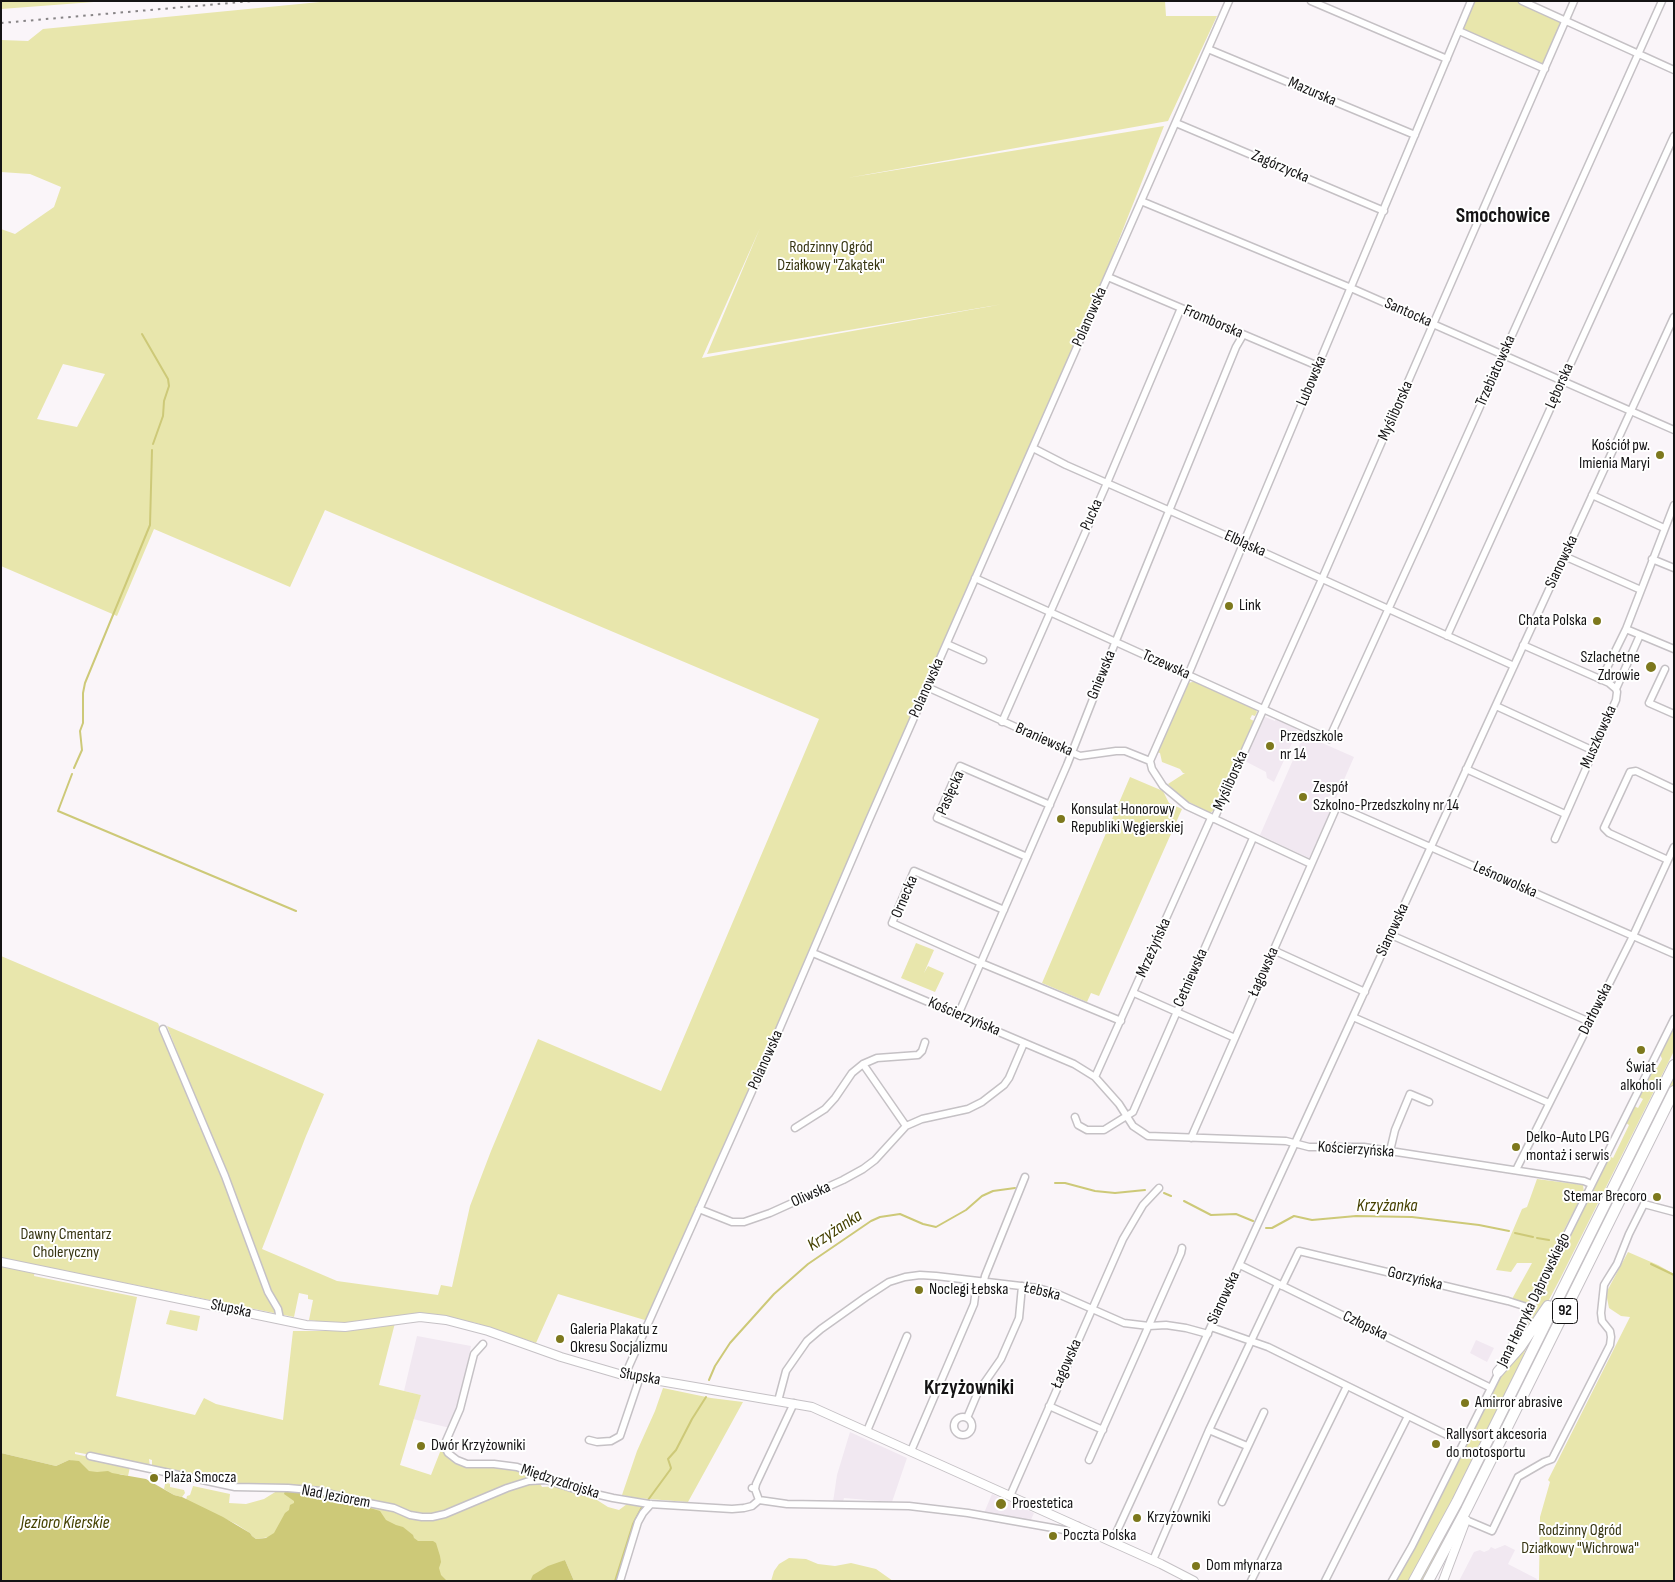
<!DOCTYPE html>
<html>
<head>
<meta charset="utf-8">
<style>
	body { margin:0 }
	#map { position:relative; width:1675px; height:1582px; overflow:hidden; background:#faf5f9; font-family:"Sofia Sans Condensed",sans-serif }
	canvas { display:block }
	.frame { position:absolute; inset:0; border:2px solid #141314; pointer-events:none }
</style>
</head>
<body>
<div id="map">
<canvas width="1675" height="1582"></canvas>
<div class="frame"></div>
</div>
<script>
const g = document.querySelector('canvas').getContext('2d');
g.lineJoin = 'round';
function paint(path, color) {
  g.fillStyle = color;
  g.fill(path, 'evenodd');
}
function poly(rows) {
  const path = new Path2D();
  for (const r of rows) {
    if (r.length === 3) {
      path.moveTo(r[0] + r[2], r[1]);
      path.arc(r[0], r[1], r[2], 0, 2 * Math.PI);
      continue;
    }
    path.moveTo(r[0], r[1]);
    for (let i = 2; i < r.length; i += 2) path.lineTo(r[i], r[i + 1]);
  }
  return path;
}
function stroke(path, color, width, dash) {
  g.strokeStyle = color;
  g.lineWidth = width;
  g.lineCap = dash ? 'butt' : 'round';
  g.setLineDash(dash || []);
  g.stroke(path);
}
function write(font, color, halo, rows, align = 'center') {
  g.font = font + ' "Sofia Sans Condensed",sans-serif';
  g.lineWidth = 4;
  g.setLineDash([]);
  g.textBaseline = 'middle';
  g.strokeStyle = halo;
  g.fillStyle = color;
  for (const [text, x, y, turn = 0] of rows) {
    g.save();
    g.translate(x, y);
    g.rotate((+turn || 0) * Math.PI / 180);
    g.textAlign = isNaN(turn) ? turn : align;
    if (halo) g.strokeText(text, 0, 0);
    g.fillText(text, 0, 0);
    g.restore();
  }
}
paint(poly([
	[1263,716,1275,721,1276,718,1296,727,1297,732,1274,782,1267,778,1266,772,1243,760],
	[1304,735,1354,757,1336,798,1329,796,1323,809,1330,812,1309,858,1260,835],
	[417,1336,471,1346,459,1406,450,1428,413,1419,421,1395,404,1391],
	[1476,1340,1494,1348,1487,1362,1470,1353],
	[850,1432,907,1458,892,1502,844,1498,843,1502,833,1502,837,1475],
	[992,1494,1034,1513,1030,1522,984,1513],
	[1505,1545,1515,1550,1508,1564,1537,1579,1536,1581,1459,1581,1474,1552,1480,1550,1484,1552,1489,1550,1491,1547,1495,1549]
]), '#f1e8f1');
paint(poly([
	[1,1,107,1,1,9],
	[330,1,1165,1,1166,16,1217,16,1168,121,847,178,1164,126,1100,287,648,1321,558,1294,536,1343,476,1323,422,1313,339,1324,309,1320,313,1300,308,1299,308,1295,299,1293,294,1317,36,1265,34,1276,137,1297,116,1396,195,1415,204,1398,216,1404,283,1420,293,1331,350,1331,395,1323,379,1385,421,1395,400,1465,431,1475,442,1447,456,1461,501,1466,535,1475,542,1487,562,1486,586,1493,608,1507,619,1510,627,1504,636,1503,642,1505,643,1509,634,1529,617,1581,574,1581,565,1560,534,1575,530,1581,417,1581,270,1537,256,1539,252,1536,250,1533,236,1524,186,1500,187,1496,190,1495,193,1486,230,1494,229,1503,246,1504,264,1499,280,1489,227,1484,228,1481,224,1481,223,1484,152,1467,152,1460,149,1459,150,1466,75,1452,75,1454,170,1474,168,1483,170,1484,170,1487,184,1490,185,1493,182,1497,174,1495,164,1489,167,1475,130,1467,128,1476,120,1474,105,1488,76,1462,69,1460,56,1466,1,1453,1,956,158,1023,200,1128,206,1125,167,1026,324,1094,306,1136,262,1249,337,1281,438,1295,441,1285,452,1287,470,1206,491,1151,538,1039,661,1091,819,719,325,510,290,587,154,529,117,616,1,566,1,229,15,234,54,207,61,187,30,174,1,172,1,40,28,41,43,29],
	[760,228,707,354,1003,304,702,358],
	[63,364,105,374,77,427,37,419],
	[1473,1,1518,1,1562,22,1544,64,1542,64,1464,30,1463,28],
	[1192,682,1197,682,1255,708,1257,712,1255,716,1252,715,1250,719,1254,721,1214,810,1210,813,1183,799,1168,784,1185,773,1183,773,1180,769,1162,762,1160,753,1156,752,1188,683],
	[1130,777,1163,791,1169,803,1182,809,1099,996,1091,993,1087,1002,1042,983],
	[916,943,934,950,924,973,928,966,944,973,935,992,901,978],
	[1674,1027,1674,1051,1561,1277,1543,1311,1512,1353,1609,1156,1613,1158,1629,1125,1626,1123,1634,1106,1638,1108,1643,1099,1639,1097,1652,1070,1657,1068,1662,1059,1660,1054],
	[1674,1072,1674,1084,1463,1508,1424,1581,1418,1581],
	[1537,1179,1583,1185,1584,1192,1566,1226,1530,1302,1523,1304,1512,1299,1532,1263,1517,1263,1511,1272,1496,1270,1522,1209,1527,1207],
	[1628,1252,1658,1265,1674,1274,1674,1581,1539,1581,1540,1517,1550,1482,1548,1480,1630,1317,1621,1316,1609,1308,1606,1293],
	[170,1310,200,1316,197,1331,166,1324],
	[1529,1342,1510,1387,1446,1517,1410,1581,1396,1581,1422,1533,1498,1381,1520,1351],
	[663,1388,711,1398,743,1402,688,1502,636,1498,622,1495,637,1451,655,1411],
	[789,1558,806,1559,818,1564,835,1566,851,1563,876,1569,893,1581,771,1581,774,1571,779,1564]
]), '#e8e6ac');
paint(poly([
	[1,1453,56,1466,69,1460,79,1461,89,1471,97,1472,108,1471,112,1473,146,1479,174,1495,182,1497,223,1517,250,1533,252,1536,256,1539,266,1538,274,1533,285,1513,289,1510,290,1505,294,1503,294,1501,284,1494,285,1491,333,1496,343,1504,357,1504,380,1511,386,1520,396,1525,403,1527,413,1535,414,1538,418,1541,433,1541,436,1543,440,1556,441,1562,439,1568,441,1575,446,1580,449,1581,1,1581],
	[565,1560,574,1581,530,1581,533,1575,548,1566]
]), '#cdc978');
stroke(poly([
	[142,334,168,379,169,386,164,401,163,416,153,444],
	[74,768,82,750,80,731,83,723,83,693,85,683,150,525,152,450],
	[72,774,58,811,296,911],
	[1055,1183,1065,1183,1095,1191,1115,1193,1145,1190],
	[1164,1193,1171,1196],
	[1184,1201,1211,1215,1236,1214,1253,1221],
	[1266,1228,1272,1228,1294,1216,1312,1220,1356,1216,1412,1217,1479,1225,1509,1231],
	[1515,1233,1533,1237],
	[1537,1238,1549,1240],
	[1651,1264,1674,1275],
	[709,1380,715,1366,730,1343,774,1294,808,1264,871,1221,880,1217,900,1214,923,1224,936,1227,966,1210,982,1196,993,1191,1015,1188],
	[648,1500,670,1470,671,1468,668,1459,676,1450,692,1419,706,1397],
	[615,1581,633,1524,643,1505]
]), '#cdc978', 2);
const minor = poly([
	[1311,1,1447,59],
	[1522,1,1674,70],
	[1459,31,1545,69],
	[1208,49,1415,135],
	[1176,123,1384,211],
	[1141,201,1351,288,1674,430],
	[1108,277,1318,366],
	[1033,448,1066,465,1243,543,1514,666],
	[1592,495,1664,528],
	[1564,556,1641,590],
	[1652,559,1674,568],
	[975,578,1329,739,1425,529,1662,1],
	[1626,629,1674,649],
	[1447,636,1674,136],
	[947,644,983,660],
	[1523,645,1609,683,1616,689],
	[1665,669,1649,703,1674,714],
	[1601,680,1626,629,1674,505],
	[927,687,1080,756,1116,751,1125,751,1150,761,1152,769,1163,786,1187,806,1311,864],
	[1496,706,1594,751],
	[1002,722,1107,483,1181,308],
	[1150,761,1191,668,1471,1],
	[1466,769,1565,814],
	[1214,819,1322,579,1574,1],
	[1555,839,1616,700,1617,692,1616,689,1640,635],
	[1027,857,937,818,960,766,1050,805],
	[1668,860,1609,833,1604,828,1630,772,1636,771,1674,789],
	[1004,910,914,871,892,923,981,963,1121,1021],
	[1391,935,1590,1022],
	[1273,950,1365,992],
	[813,953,1074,1064,1095,1077,1119,1104,1133,1126,1148,1136,1286,1141,1309,1147,1364,1147,1584,1181,1591,1184],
	[1134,993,1235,1038],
	[958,1015,1067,765,1115,643,1236,347,1243,335],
	[1353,1017,1549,1103],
	[163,1029,225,1176,268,1292,278,1309,280,1319],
	[863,1064,906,1126],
	[1095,1077,1211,818],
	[1075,1117,1078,1125,1087,1130,1104,1130,1133,1112,1253,838],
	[795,1128,825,1109,835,1098,852,1073,863,1064,877,1058,918,1055,922,1051,925,1042],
	[1191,1138,1337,806,1674,954],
	[1390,1151,1395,1130,1410,1094,1429,1102],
	[1516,1170,1633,936,1674,847],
	[699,1209,732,1222,744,1222,770,1213,843,1180,863,1169,875,1160,906,1126,922,1119,968,1109,982,1102,1004,1085,1009,1078,1024,1043],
	[1240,1265,1491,1388],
	[984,1281,985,1276,1025,1177],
	[1282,1286,1299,1251,1508,1301,1530,1308],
	[1211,1327,1268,1347,1449,1436],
	[483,1344,474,1354,460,1409,446,1441,446,1449,448,1453,457,1460,467,1464,494,1464,517,1467,533,1473,546,1480,578,1490,613,1498,649,1504,732,1509,744,1508,752,1506,759,1500,755,1489,752,1488],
	[1504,1361,1674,1019],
	[625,1375,770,1051,869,820,1229,1],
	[778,1401,786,1371,807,1341,821,1329,866,1297,889,1282,905,1277,920,1275,936,1276,1038,1288,1058,1294,1124,1323,1149,1326,1166,1325,1186,1328,1208,1334],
	[1049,1406,1103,1430],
	[963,1426,9],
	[967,1418,978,1392,1001,1359,1019,1318,1022,1286],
	[1209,1430,1247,1446],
	[867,1431,907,1336],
	[589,1440,597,1442,611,1441,620,1436,640,1377],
	[911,1451,974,1304,977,1281],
	[90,1456,235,1487,288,1488,321,1491,353,1500,394,1508,410,1515,422,1517,432,1517,445,1514,507,1488,529,1481,546,1480],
	[1089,1460,1181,1253,1182,1248],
	[755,1489,756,1484,794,1403],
	[1010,1496,1123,1239,1143,1205,1159,1188],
	[759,1500,787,1504,909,1506,968,1513,1070,1531,1074,1530,1078,1526],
	[1222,1502,1264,1412],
	[1466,1520,1492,1531,1518,1477,1544,1462,1552,1459,1610,1345,1611,1337,1610,1331,1602,1321,1601,1313,1604,1285,1607,1280,1617,1264,1629,1234,1644,1204,1674,1212],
	[1112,1542,1674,317],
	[1153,1560,1209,1430,1278,1284],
	[620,1581,638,1522,643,1513,651,1504],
	[1251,1581,1347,1386],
	[1325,1581,1408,1416],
	[1392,1581,1412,1546,1500,1370]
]);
const tertiary = poly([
	[1,1262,306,1325,345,1327,420,1317,446,1320,488,1331,561,1357,619,1374,812,1407,1161,1564,1194,1581],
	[1443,1581,1466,1520]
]);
const primary = poly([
	[1498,1372,1520,1347,1548,1306],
	[1414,1581,1457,1502,1674,1065],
	[1428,1581,1466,1510,1674,1091]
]);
stroke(minor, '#c5c1c5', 9);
stroke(tertiary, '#c5c1c5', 10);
stroke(primary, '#c5c1c5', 12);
stroke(minor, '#fff', 6);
stroke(tertiary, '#fff', 8);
stroke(primary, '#fff', 10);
stroke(poly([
	[1,23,253,1]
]), '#878486', 2, [2.5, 5]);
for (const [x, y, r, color] of [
	[1660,455,5,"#7d781d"],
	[1229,606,5,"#7d781d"],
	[1597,621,5,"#7d781d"],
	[1651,667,6,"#7d781d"],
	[1270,746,5,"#7d781d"],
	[1303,797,5,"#7d781d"],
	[1061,819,5,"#7d781d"],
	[1641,1050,5,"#7d781d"],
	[1516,1147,5,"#7d781d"],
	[1657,1197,5,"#7d781d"],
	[919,1290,5,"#7d781d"],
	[560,1339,5,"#7d781d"],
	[1465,1403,5,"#7d781d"],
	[1436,1444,5,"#7d781d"],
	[421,1446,5,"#7d781d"],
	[154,1478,5,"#7d781d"],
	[1001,1504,6,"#7d781d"],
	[1137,1518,5,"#7d781d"],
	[1053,1536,5,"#7d781d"],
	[1196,1566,5,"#7d781d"]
]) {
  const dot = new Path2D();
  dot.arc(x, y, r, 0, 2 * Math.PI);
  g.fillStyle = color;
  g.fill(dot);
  stroke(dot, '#fff', 2);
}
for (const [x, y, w] of [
	[1565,1311,25]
]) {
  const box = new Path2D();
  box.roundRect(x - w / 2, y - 12.5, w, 25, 4);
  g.fillStyle = '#fff';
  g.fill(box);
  stroke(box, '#141314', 1);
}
write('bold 15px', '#141314', null, [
	["92",1565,1311]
]);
write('16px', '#141314', '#fff', [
	["Mazurska",1312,92,23],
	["Zagórzycka",1280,167,23],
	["Santocka",1408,313,24],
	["Polanowska",1090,317,-66],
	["Fromborska",1213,322,23],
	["Trzebiatowska",1496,371,-66],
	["Lubowska",1312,381,-67],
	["Lęborska",1560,386,-66],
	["Myśliborska",1396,411,-66],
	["Pucka",1092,515,-66],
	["Elbląska",1245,544,24],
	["Sianowska",1562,562,-65],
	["Tczewska",1166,665,24],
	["Gniewska",1102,675,-68],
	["Polanowska",927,688,-66],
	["Muszkowska",1599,737,-66],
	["Braniewska",1044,740,24],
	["Myśliborska",1231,781,-66],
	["Pasłęcka",951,793,-66],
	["Leśnowolska",1505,880,24],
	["Ornecka",905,897,-67],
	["Sianowska",1393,930,-65],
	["Mrzeżyńska",1154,948,-66],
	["Łagowska",1264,972,-66],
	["Cetniewska",1191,978,-66],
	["Darłowska",1596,1009,-63],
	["Kościerzyńska",964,1017,23],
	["Polanowska",766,1060,-66],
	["Kościerzyńska",1356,1150,4],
	["Oliwska",811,1195,-24],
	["Gorzyńska",1415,1279,14],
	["Łebska",1042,1292,14],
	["Sianowska",1224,1298,-65],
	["Jana Henryka Dąbrowskiego",1534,1300,-64],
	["Słupska",231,1309,12],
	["Człopska",1365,1326,26],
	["Łagowska",1067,1364,-66],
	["Słupska",640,1377,10],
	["Międzyzdrojska",560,1482,18],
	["Nad Jeziorem",336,1497,11]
]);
write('16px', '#373512', '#fff', [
	["Rodzinny Ogród",831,248],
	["Działkowy \"Zakątek\"",831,266],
	["Dawny Cmentarz",66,1235],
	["Choleryczny",66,1253],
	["Rodzinny Ogród",1580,1531],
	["Działkowy \"Wichrowa\"",1580,1549]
]);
write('16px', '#141314', '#fff', [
	["Kościół pw.",1650,446,"right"],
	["Imienia Maryi",1650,464,"right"],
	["Link",1239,606],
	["Chata Polska",1587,621,"right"],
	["Szlachetne",1640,658,"right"],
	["Zdrowie",1640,676,"right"],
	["Przedszkole",1280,737],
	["nr 14",1280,755],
	["Zespół",1313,788],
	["Szkolno-Przedszkolny nr 14",1313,806],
	["Konsulat Honorowy",1071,810],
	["Republiki Węgierskiej",1071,828],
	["Świat",1641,1068,"center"],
	["alkoholi",1641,1086,"center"],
	["Delko-Auto LPG",1526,1138],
	["montaż i serwis",1526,1156],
	["Stemar Brecoro",1647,1197,"right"],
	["Noclegi Łebska",929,1290],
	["Galeria Plakatu z",570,1330],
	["Okresu Socjalizmu",570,1348],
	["Amirror abrasive",1475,1403],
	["Rallysort akcesoria",1446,1435],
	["do motosportu",1446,1453],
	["Dwór Krzyżowniki",431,1446],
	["Plaża Smocza",164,1478],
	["Proestetica",1012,1504],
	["Krzyżowniki",1147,1518],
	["Poczta Polska",1063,1536],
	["Dom młynarza",1206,1566]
], 'left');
write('italic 18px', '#454100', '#fff', [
	["Krzyżanka",1387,1206],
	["Krzyżanka",835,1231,-33],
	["Jezioro Kierskie",65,1523]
]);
write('bold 21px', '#141314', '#fff', [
	["Smochowice",1503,217],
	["Krzyżowniki",969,1389]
]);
</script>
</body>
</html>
